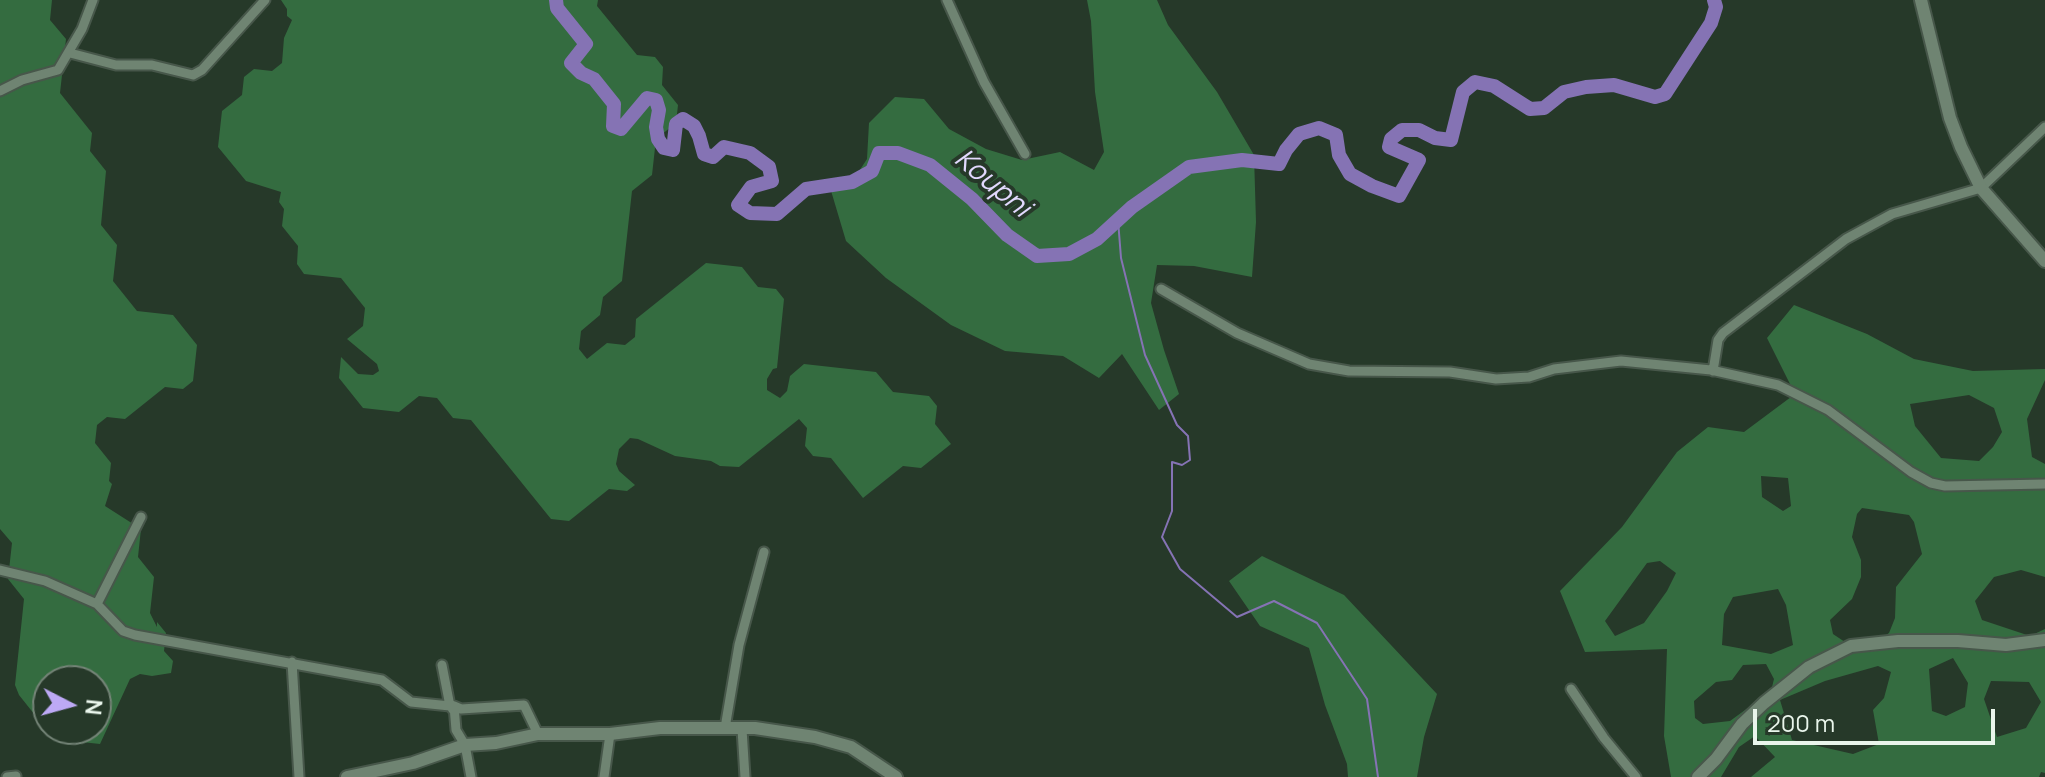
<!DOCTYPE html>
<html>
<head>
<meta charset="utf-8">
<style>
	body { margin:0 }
	#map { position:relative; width:2045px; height:777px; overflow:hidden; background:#263929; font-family:Manrope,sans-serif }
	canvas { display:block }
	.north { position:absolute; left:32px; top:665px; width:80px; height:80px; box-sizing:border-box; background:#263929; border:2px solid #748477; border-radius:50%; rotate:96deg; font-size:22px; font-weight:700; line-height:32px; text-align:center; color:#e9f5eb }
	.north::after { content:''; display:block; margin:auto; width:28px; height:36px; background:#bda9f5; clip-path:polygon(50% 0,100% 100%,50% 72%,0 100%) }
	.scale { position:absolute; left:1753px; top:709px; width:242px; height:36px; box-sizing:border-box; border:4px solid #e9f5eb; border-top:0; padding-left:10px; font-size:24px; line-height:28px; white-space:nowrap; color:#e9f5eb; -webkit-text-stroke:6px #263929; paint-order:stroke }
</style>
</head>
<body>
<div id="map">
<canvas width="2045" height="777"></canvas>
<div class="north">N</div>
<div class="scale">200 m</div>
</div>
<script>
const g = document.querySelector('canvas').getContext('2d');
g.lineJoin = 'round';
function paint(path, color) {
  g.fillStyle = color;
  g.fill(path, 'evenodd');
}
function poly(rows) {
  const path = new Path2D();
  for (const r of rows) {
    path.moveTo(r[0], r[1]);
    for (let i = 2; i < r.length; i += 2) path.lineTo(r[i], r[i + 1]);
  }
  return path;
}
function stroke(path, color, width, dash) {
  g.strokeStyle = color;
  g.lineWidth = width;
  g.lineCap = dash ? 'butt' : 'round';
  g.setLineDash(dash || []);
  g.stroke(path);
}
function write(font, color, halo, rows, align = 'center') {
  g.font = font + ' Manrope,sans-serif';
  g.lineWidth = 8;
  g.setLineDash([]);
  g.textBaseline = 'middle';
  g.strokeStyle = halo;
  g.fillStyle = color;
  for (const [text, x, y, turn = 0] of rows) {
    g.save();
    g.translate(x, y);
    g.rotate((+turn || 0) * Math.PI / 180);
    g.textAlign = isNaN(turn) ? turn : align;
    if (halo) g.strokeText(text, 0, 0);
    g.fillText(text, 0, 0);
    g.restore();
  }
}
paint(poly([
	[0,0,52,0,50,20,66,39,60,93,92,133,90,151,106,171,101,225,117,245,113,281,137,311,173,315,197,345,193,381,183,389,165,387,125,419,107,417,97,425,95,443,111,463,109,481,112,484,105,506,141,529,138,557,154,577,150,613,157,627,157,622,166,633,164,651,173,661,171,673,152,676,140,674,130,679,100,744,54,739,19,695,15,685,24,599,8,579,12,543,0,529],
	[48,681,96,681,96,729,48,729],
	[281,0,598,0,597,6,637,55,655,57,663,67,662,85,678,105,676,123,656,139,652,175,632,191,622,281,603,297,600,315,581,331,579,349,587,359,607,343,625,345,635,337,636,319,706,263,742,267,758,287,776,289,784,299,777,368,773,369,767,379,767,390,780,398,787,391,790,376,804,364,876,372,893,392,929,396,937,406,935,424,951,444,921,468,903,466,863,498,831,458,813,456,805,446,807,428,799,419,739,467,720,466,711,461,675,456,638,439,630,438,619,449,616,464,619,471,635,485,627,491,609,489,569,521,551,519,471,420,453,418,437,398,419,396,399,412,363,408,339,378,341,357,358,374,373,375,379,371,377,364,347,339,363,326,365,308,341,278,304,274,297,264,298,246,282,226,284,209,279,202,281,192,246,181,218,147,222,111,242,95,244,77,254,69,272,71,282,63,284,38,292,20,287,16,287,9],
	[1087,0,1157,0,1168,25,1217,92,1254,155,1256,222,1252,277,1194,266,1157,265,1151,303,1164,350,1179,394,1159,410,1122,354,1099,378,1063,356,1005,351,951,325,886,278,846,241,829,184,850,185,867,159,869,123,895,97,924,99,949,129,986,149,1022,160,1060,152,1094,170,1104,152,1095,92,1091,21],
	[1794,305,1867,334,1914,359,1973,371,2045,369,2045,380,2027,419,2032,457,2045,464,2045,577,2021,570,1994,577,1975,601,1982,620,2030,636,2045,629,2045,773,2041,772,2039,777,1751,777,1775,757,1755,736,1739,747,1721,777,1671,777,1664,736,1667,649,1585,652,1560,591,1622,527,1677,452,1708,427,1744,432,1795,394,1767,338],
	[1969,395,1994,408,2002,432,1993,447,1979,461,1941,458,1915,426,1910,404],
	[1761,476,1788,478,1791,506,1783,511,1762,497],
	[1862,508,1909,515,1914,522,1922,554,1896,587,1895,618,1889,633,1875,642,1851,646,1833,634,1830,620,1852,599,1861,577,1861,560,1852,537,1857,514],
	[1660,561,1676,573,1667,591,1644,623,1615,636,1605,621,1647,563],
	[1778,589,1786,605,1793,645,1771,654,1722,645,1724,614,1733,597],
	[1953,658,1968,683,1965,707,1946,716,1932,711,1929,669],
	[1766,664,1774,679,1771,691,1730,721,1703,724,1695,718,1694,701,1716,682,1732,680,1743,665],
	[1878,666,1891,672,1884,698,1873,710,1879,744,1853,754,1792,740,1780,700,1825,681],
	[1991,681,2029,682,2041,702,2026,728,1997,737,1984,699],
	[1262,556,1344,595,1437,694,1424,737,1417,777,1348,777,1347,764,1325,705,1309,648,1260,626,1229,581]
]), '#346c40');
stroke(poly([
	[1118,220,1121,258,1145,355,1177,425,1188,436,1190,460,1182,465,1172,462,1172,511,1162,537,1180,569,1237,617,1274,601,1317,623,1367,699,1378,777]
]), '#8573b4', 2);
stroke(poly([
	[556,0,557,8,586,44,571,63,581,73,594,79,614,104,613,126,621,129,647,98,656,100,659,110,656,127,658,139,664,148,673,150,676,124,683,119,694,126,699,136,704,154,713,157,724,147,750,153,769,167,772,181,751,187,738,205,750,213,777,214,806,189,852,182,872,171,879,153,898,153,930,165,972,199,1007,235,1037,256,1069,254,1097,239,1132,207,1189,167,1242,160,1279,164,1286,150,1299,134,1319,128,1336,135,1339,155,1350,174,1372,186,1399,196,1419,160,1389,147,1391,139,1402,130,1419,130,1435,138,1451,140,1463,92,1475,82,1494,86,1530,109,1544,108,1564,92,1586,87,1614,85,1655,97,1665,94,1711,23,1716,7,1714,0]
]), '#8573b4', 14);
const street = poly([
	[947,0,984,82,1025,154],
	[70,53,116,65,152,65,193,75,202,70,265,0],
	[0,91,22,80,58,70,82,29,93,0],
	[1161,289,1237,333,1309,364,1349,371,1450,372,1496,379,1529,377,1554,369,1621,361,1711,370,1778,385,1828,410,1911,472,1931,483,1945,486,2045,484],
	[1713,371,1718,340,1723,333,1846,239,1892,214,1981,188,2045,127],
	[0,570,45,581,97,604,141,517],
	[97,604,123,631,135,635,382,680,411,702,450,706],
	[292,662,299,777],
	[442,665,450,706,454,711,454,706,456,730,465,745,471,777],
	[1571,689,1604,738,1636,777],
	[454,706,461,709,524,705,538,734],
	[729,729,726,722,739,645,764,552],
	[742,729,745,777],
	[7,777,16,776],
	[604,777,610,734]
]);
const secondary = poly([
	[1921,0,1950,118,1961,147,1981,188,2045,261],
	[347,777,413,763,465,745,496,743,538,734,610,734,660,728,755,728,815,737,851,747,896,777],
	[1698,777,1716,759,1742,724,1764,703,1809,667,1851,646,1898,641,1958,641,2006,645,2045,640]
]);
stroke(street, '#47574a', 13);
stroke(secondary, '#47574a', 16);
stroke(street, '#6f8472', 9);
stroke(secondary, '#6f8472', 12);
write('italic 28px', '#e2d9fe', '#263929', [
	["Koupni",992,184,40]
]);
</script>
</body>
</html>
